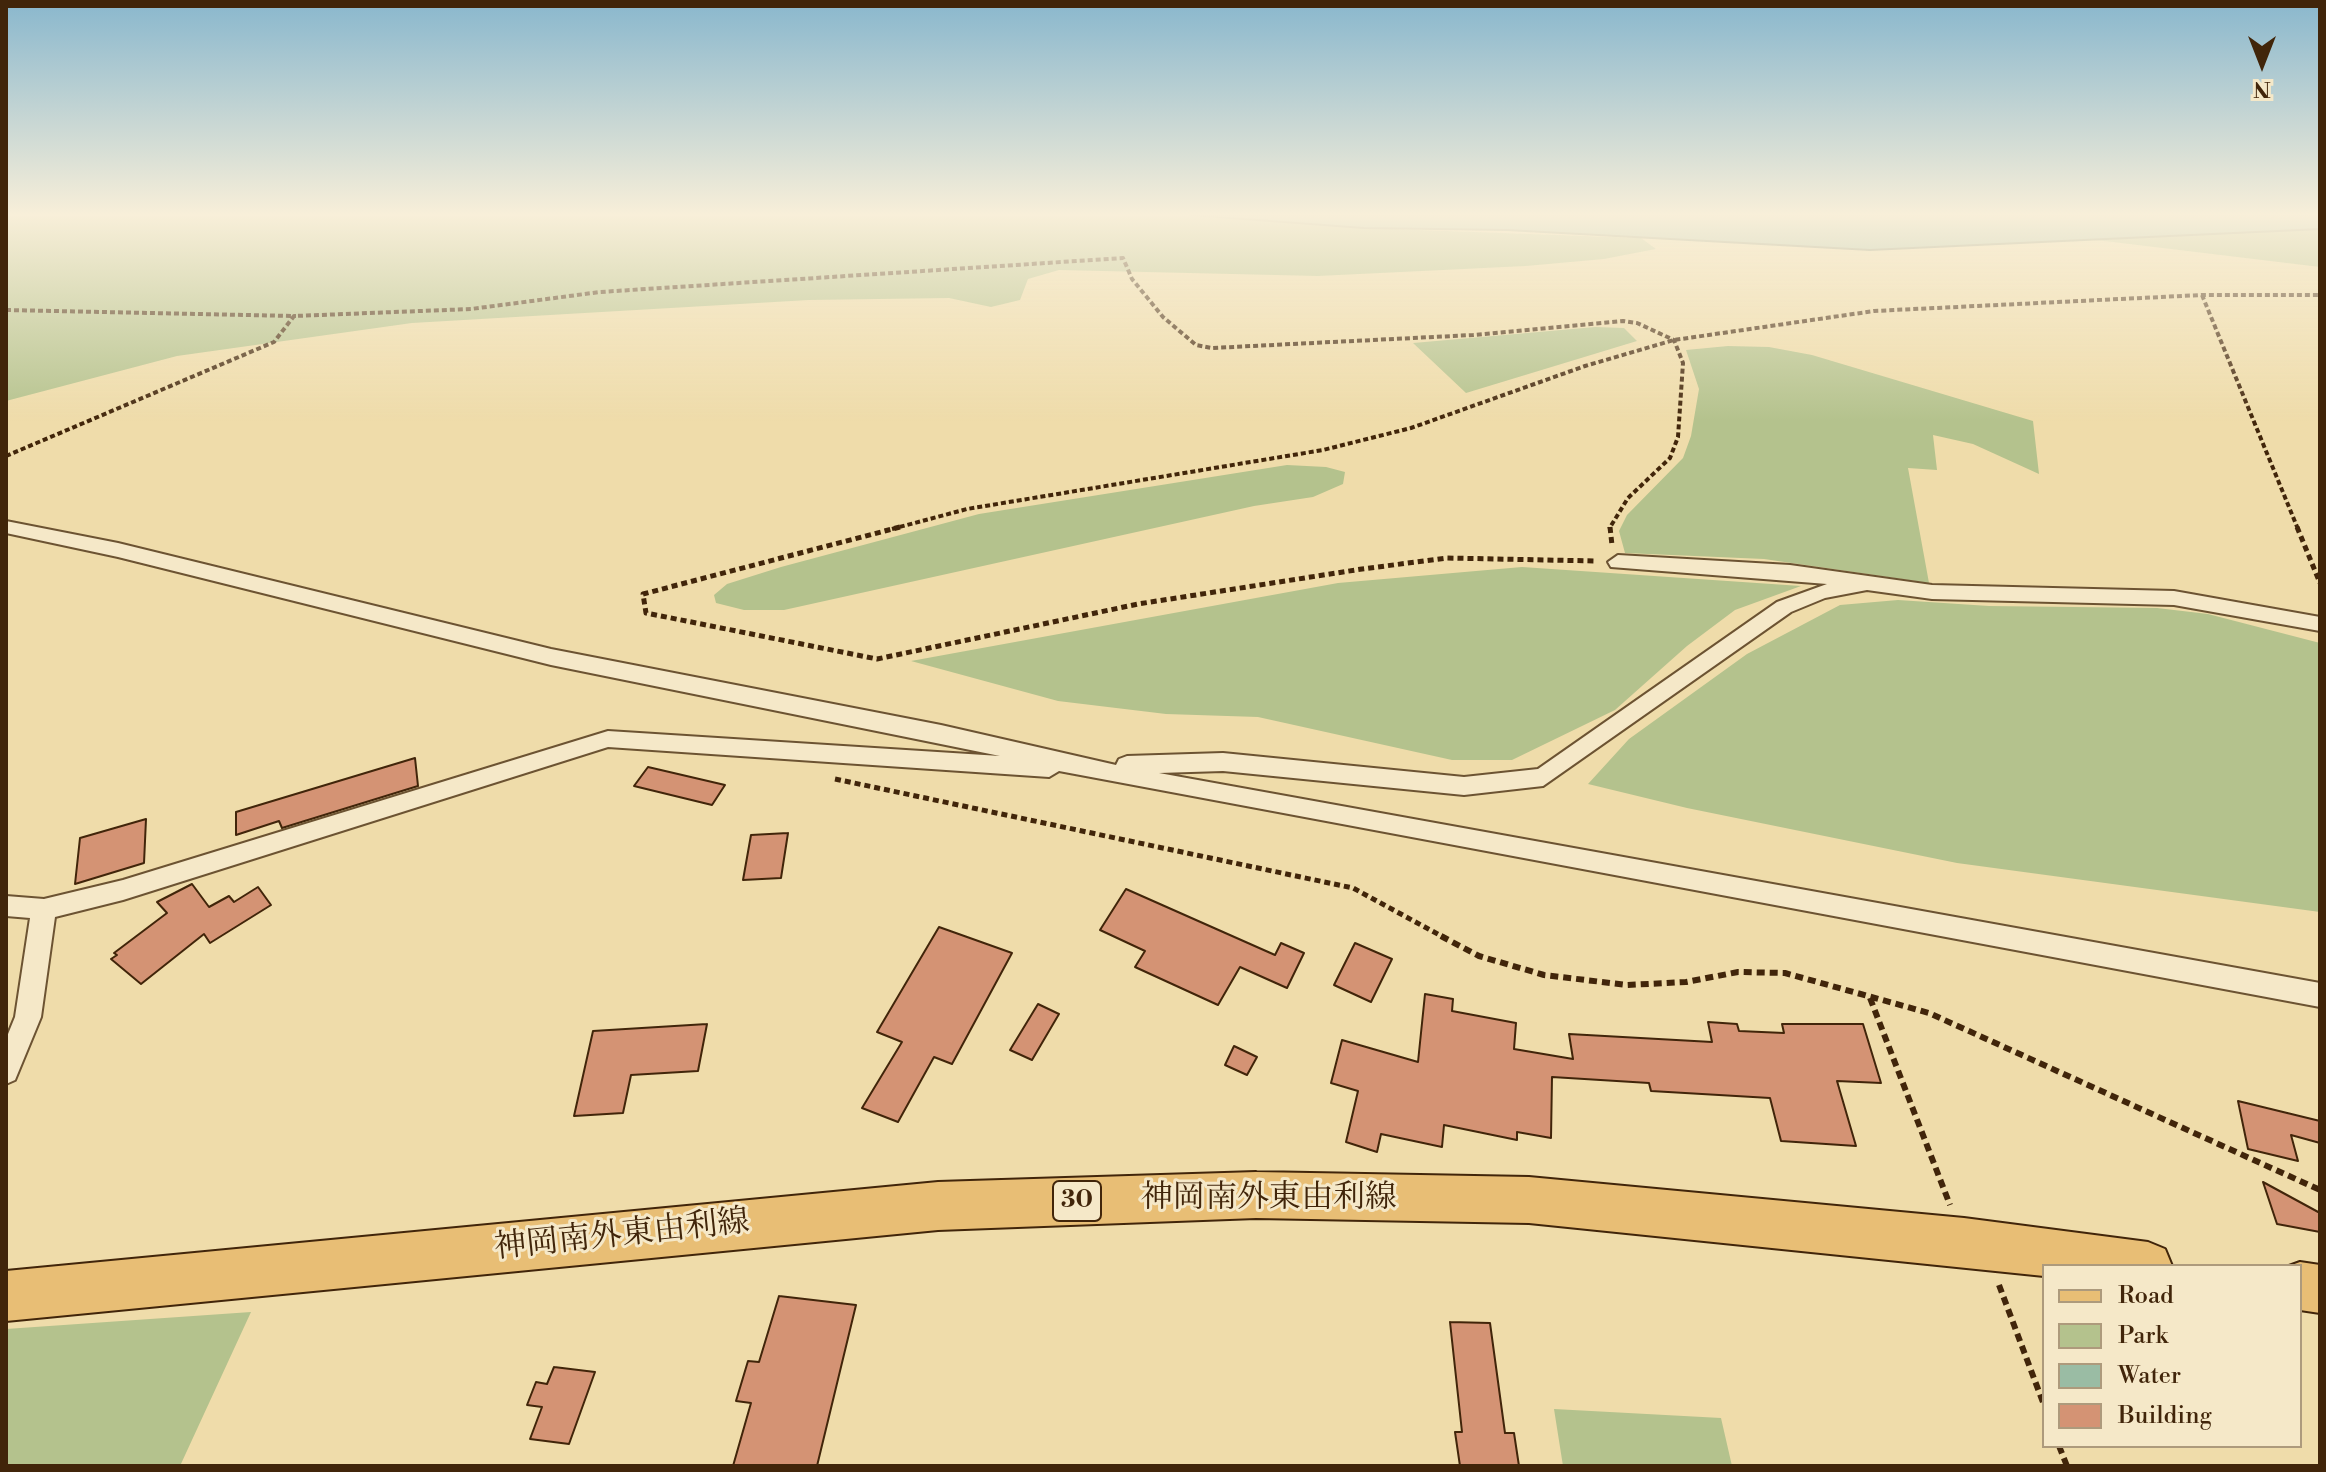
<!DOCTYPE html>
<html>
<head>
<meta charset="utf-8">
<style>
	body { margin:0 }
	#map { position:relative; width:2326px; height:1472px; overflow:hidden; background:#efdcaa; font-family:"Libre Bodoni",serif }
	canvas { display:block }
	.frame { position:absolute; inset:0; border:8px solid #41250a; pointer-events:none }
	.legend { position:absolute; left:2042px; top:1264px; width:260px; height:184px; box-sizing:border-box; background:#f5e8c8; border:2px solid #ad9a7c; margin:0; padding:10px 14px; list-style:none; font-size:24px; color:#41250a }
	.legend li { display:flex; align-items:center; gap:16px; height:40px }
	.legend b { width:40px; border:2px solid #ad9a7c }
	.north { position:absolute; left:2222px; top:24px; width:80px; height:80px; -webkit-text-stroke:6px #f5e8c8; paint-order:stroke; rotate:180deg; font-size:22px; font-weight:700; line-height:32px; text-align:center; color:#41250a }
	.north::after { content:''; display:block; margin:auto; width:28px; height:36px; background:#41250a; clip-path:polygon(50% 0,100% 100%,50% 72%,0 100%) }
</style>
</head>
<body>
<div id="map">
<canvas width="2326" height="1472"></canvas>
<div class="frame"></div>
<ul class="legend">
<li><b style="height:10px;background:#e8be75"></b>Road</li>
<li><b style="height:22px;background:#b4c28d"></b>Park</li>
<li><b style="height:22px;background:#9abca4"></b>Water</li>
<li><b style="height:22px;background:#d49374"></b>Building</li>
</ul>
<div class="north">N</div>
</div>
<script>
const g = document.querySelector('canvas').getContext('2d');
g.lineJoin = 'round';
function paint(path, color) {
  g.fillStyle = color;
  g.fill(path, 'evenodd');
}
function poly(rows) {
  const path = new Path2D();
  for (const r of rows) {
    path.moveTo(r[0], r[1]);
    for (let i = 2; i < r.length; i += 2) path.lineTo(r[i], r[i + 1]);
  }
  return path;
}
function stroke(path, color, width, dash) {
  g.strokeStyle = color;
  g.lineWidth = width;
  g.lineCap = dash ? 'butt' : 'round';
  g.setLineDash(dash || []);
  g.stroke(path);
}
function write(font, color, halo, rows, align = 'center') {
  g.font = font + ' "Libre Bodoni","Noto Serif JP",serif';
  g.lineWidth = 6;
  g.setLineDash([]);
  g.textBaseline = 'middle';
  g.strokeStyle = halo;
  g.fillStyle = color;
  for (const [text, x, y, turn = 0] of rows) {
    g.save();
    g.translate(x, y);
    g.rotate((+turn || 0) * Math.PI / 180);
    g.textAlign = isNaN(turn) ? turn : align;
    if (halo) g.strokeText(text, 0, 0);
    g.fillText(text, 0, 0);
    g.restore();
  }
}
paint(poly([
	[6,215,1190,215,1364,228,1641,238,1656,249,1604,259,1526,266,1318,276,1059,270,1028,279,1020,300,991,307,949,298,809,300,412,323,177,356,6,401],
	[2320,229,2320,267,2096,240],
	[1595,327,1624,328,1637,341,1466,393,1413,343],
	[1728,346,1769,347,1812,355,2033,421,2039,474,1973,444,1933,435,1937,470,1908,468,1929,583,1764,559,1625,553,1619,531,1627,515,1683,458,1691,436,1699,389,1686,350],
	[1287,465,1326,467,1345,472,1343,484,1313,497,1254,506,784,610,744,610,716,603,714,595,727,584,781,567,979,514],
	[1522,567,1801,586,1735,610,1687,646,1615,710,1512,760,1452,760,1258,717,1166,714,1058,701,911,661,1338,583],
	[1898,600,1989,606,2157,608,2208,614,2320,643,2320,912,1957,863,1687,808,1588,784,1629,739,1747,654,1840,605],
	[251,1312,180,1466,6,1466,6,1329],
	[1554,1409,1721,1418,1732,1466,1563,1466]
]), '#b4c28d');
const water = poly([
	[1190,215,2320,215,2320,229,1870,250,1507,230,1364,228,1190,215]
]);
paint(water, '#9abca4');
stroke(water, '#768066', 2);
const building = poly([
	[415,758,418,786,282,828,279,821,236,835,236,812,415,758],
	[648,767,725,785,712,805,634,786,648,767],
	[146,819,144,863,75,884,80,838,146,819],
	[788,833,781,878,743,880,751,835,788,833],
	[192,884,209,907,229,896,234,902,258,887,271,905,210,943,204,934,141,984,111,959,117,955,114,953,167,913,157,902,192,884],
	[1126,889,1275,955,1281,943,1304,953,1287,988,1240,967,1218,1005,1135,967,1145,951,1100,930,1126,889],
	[939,927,1012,953,952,1064,934,1057,898,1122,862,1108,902,1042,877,1032,939,927],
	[1355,943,1392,959,1371,1002,1334,985,1355,943],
	[1425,994,1453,999,1452,1011,1516,1023,1514,1049,1573,1059,1569,1034,1712,1042,1708,1022,1737,1024,1739,1031,1784,1033,1782,1024,1863,1024,1881,1083,1837,1081,1856,1146,1781,1141,1770,1098,1651,1091,1649,1083,1552,1077,1551,1138,1517,1132,1517,1140,1444,1125,1442,1147,1381,1134,1377,1152,1346,1142,1358,1091,1331,1083,1342,1040,1418,1062,1425,994],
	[1038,1004,1059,1014,1032,1060,1010,1050,1038,1004],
	[707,1024,698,1071,631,1075,623,1113,574,1116,593,1031,707,1024],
	[1234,1046,1257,1057,1247,1075,1225,1065,1234,1046],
	[2238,1101,2320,1121,2320,1143,2291,1135,2298,1161,2248,1149,2238,1101],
	[2263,1182,2320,1213,2320,1232,2277,1224,2263,1182],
	[779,1296,856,1305,817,1466,733,1466,751,1403,736,1401,748,1361,759,1362,779,1296],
	[1450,1322,1490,1323,1505,1433,1514,1433,1519,1466,1460,1466,1455,1432,1462,1432,1450,1322],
	[554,1367,595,1372,569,1444,530,1439,542,1407,527,1405,536,1382,547,1384,554,1367]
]);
paint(building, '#d49374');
stroke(building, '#41250a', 2);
const minor = poly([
	[6,521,118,543,551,649,941,725,1116,765,1119,759,1127,756,1223,753,1464,777,1538,769,1777,602,1827,584,1611,567,1608,562,1618,555,1790,565,1932,585,2174,591,2320,617,2320,631,2174,605,1932,599,1867,590,1825,598,1791,612,1543,786,1464,795,1223,771,1159,773,2320,983,2320,1007,1059,771,1049,777,608,747,123,900,55,917,41,1017,15,1080,6,1084,6,1039,15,1017,30,918,6,916,6,896,44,899,123,880,608,731,1000,756,551,665,118,557,6,533,6,521]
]);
const primary = poly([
	[1256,1172,1529,1177,1964,1218,2148,1242,2165,1249,2172,1266,2044,1266,2044,1276,1529,1223,1256,1218,938,1230,6,1321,6,1271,938,1182,1256,1172],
	[2300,1262,2320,1265,2320,1313,2300,1310,2300,1266,2289,1266,2300,1262]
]);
stroke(minor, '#6c5332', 4);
stroke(primary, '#41250a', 4);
stroke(poly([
	[2202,295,2298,529],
	[6,310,296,316],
	[6,456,274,342,294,316,471,309,600,292,1123,258,1132,279,1163,317,1196,345,1212,348,1473,335,1623,321,1637,323,1674,340,1683,363,1678,437,1670,458,1628,498,1609,529],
	[892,529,967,509,1323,450,1411,428,1585,366,1674,340,1874,311,2202,295,2320,295]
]), '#41250a', 4, [5, 3]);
stroke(poly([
	[900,527,643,594,646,613,877,659,1138,604,1362,569,1447,558,1597,561],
	[1610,527,1612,545],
	[2297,527,2320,583],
	[835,779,1353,888,1445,938]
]), '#41250a', 5, [6, 4]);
stroke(poly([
	[1441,936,1479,956,1544,975,1627,985,1686,982,1738,972,1785,973,1929,1013,2320,1190],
	[1870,998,1950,1205],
	[1999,1285,2044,1405],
	[2059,1446,2067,1466]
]), '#41250a', 6, [8, 5]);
paint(minor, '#f5e8c8');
paint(primary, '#e8be75');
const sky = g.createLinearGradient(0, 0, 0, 421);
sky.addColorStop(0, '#89b7cd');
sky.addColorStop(0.51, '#f8efd9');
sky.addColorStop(1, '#f8efd900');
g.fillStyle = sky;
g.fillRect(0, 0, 2326, 421);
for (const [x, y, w] of [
	[1077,1201,48]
]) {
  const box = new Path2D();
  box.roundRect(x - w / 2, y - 20, w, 40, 6);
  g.fillStyle = '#f5e8c8';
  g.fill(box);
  stroke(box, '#41250a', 2);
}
write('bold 24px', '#41250a', null, [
	["30",1077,1201]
]);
write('32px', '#41250a', '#f5e8c8', [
	["神岡南外東由利線",1269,1199],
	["神岡南外東由利線",622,1236,-6]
]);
</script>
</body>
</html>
